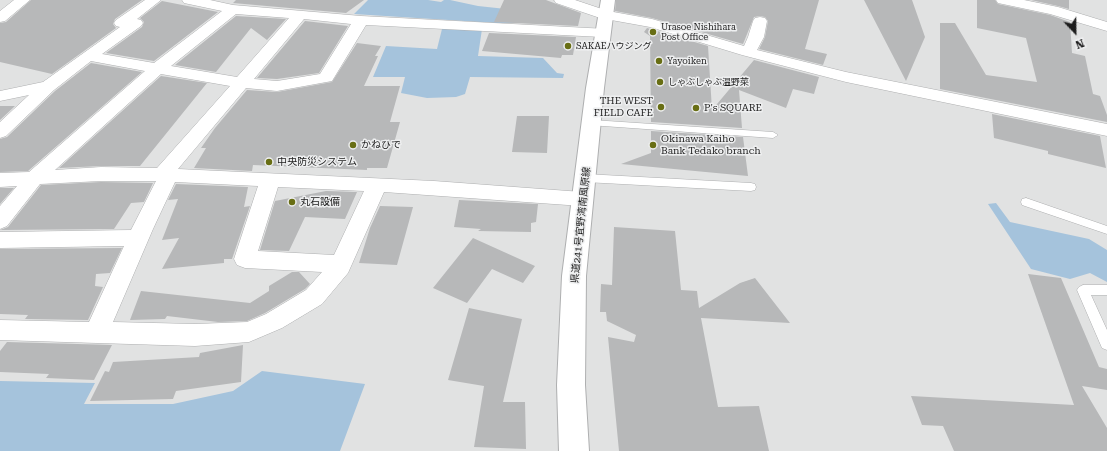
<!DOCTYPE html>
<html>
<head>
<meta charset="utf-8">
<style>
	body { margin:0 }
	#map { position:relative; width:1107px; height:451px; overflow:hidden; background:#e1e2e2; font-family:"Roboto Serif",serif }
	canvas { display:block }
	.north { position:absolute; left:1055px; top:12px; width:40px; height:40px; -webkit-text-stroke:3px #eeeff0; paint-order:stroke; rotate:158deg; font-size:11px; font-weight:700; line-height:16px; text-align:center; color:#1c1c1c }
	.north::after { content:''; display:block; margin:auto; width:14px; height:18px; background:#1c1c1c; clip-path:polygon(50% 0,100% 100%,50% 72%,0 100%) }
</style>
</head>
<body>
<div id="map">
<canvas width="1107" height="451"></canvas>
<div class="north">N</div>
</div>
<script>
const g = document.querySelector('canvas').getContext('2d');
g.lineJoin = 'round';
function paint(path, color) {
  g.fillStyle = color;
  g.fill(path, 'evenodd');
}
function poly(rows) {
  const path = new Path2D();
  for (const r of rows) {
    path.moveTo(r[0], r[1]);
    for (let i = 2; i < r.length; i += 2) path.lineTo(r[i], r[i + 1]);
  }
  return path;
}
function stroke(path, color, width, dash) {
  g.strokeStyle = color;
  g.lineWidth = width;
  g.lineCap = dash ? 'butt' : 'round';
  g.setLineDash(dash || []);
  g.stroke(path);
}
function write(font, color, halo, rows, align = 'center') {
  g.font = font + ' "Roboto Serif","Noto Sans JP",serif';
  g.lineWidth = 3;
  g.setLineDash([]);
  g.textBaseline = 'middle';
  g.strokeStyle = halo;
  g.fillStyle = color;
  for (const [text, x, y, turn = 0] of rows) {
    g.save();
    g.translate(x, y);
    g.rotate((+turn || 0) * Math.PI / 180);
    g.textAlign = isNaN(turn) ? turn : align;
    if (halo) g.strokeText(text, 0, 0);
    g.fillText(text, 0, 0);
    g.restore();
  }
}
paint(poly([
	[368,0,428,0,441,2,444,0,450,0,478,6,506,9,517,23,496,23,354,14],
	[442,29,482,29,478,56,543,58,557,73,564,74,563,78,470,77,465,94,456,97,427,98,401,93,405,77,373,77,386,46,437,49],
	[996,203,1010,222,1089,239,1107,250,1107,282,1090,273,1070,279,1031,269,988,204],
	[262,371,365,384,340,451,0,451,0,381,95,383,84,404,173,404,233,391]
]), '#a5c3dc');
paint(poly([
	[31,0,142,0,115,19,113,24,116,28,52,74,0,62,0,23,6,22],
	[236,0,364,0,346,13,233,3],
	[504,0,546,0,554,3,581,13,578,26,494,22],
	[616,0,819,0,805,49,827,54,823,65,759,49,765,37,768,21,765,17,760,16,754,17,743,44,652,18,615,11],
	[864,0,912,0,925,37,906,81],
	[977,0,995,0,998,4,1050,15,1070,22,1072,53,1085,56,1093,94,1100,96,1107,115,1107,122,940,89,940,23,955,23,986,75,1037,82,1026,38,977,28],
	[1031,0,1069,0,1069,9,1058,6],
	[162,1,218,12,154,61,106,53,142,27,144,22,140,18],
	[236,16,286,19,267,40,251,28,216,72,175,65],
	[305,21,348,26,319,73,277,79,257,78],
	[647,28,708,46,712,110,754,60,819,77,814,94,793,89,786,108,739,90,742,128,651,122,650,36,644,32],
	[489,33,576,37,573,55,562,55,561,58,482,51],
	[357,43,381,46,375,56,378,56,364,86,400,86,390,122,400,122,387,168,367,168,367,170,253,165,252,171,194,168,206,148,201,148,215,128,247,90,277,92,332,82],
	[91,63,142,72,28,171,0,172,0,139,7,137,55,91],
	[161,76,207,83,140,166,101,166,59,168],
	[0,106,15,106,0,120],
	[992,114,1100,136,1106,168,1048,154,1048,151,994,138],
	[517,116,549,116,547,153,512,152],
	[651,131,743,137,748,176,621,164,651,153],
	[101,182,153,183,144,202,131,203,114,229,0,230,8,227,41,185],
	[176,184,248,187,244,207,250,206,232,259,224,259,224,263,162,269,179,238,162,240,178,199,168,200],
	[0,188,14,188,0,204],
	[326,191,357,192,345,219,305,217,289,251,260,250,275,201],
	[459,200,538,204,536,222,531,223,531,232,478,231,481,229,454,227],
	[380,206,413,207,397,265,359,263,370,228],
	[614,227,675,231,681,290,697,291,699,308,740,283,755,278,790,323,701,318,718,407,759,406,769,451,619,451,608,337,634,342,636,335,607,321,606,312,600,312,601,284,612,285],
	[473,238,535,266,523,283,492,269,467,303,433,288],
	[122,248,110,273,96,274,95,286,103,287,88,320,25,319,28,315,0,314,0,249],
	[292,272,299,272,310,284,305,289,265,313,247,321,218,322,167,316,165,319,130,320,141,291,250,303,269,291,269,286],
	[1028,274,1061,278,1099,367,1107,369,1107,390,1082,386,1107,428,1107,451,954,451,943,426,922,425,911,396,1074,405],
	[469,308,522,319,503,402,525,402,526,449,474,447,484,386,448,380],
	[7,342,112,345,94,380,46,378,49,374,0,372,0,351],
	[243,345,241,382,176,391,173,399,90,401,105,371,109,372,113,362,199,357,200,353]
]), '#b7b8b9');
const service = poly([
	[592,120,773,132,778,135,773,138,589,125,587,123,592,120],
	[585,174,751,183,755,184,756,187,755,190,751,191,585,182,581,180,580,178,581,176,585,174],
	[1026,198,1107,226,1107,234,1022,205,1021,202,1022,199,1026,198],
	[1083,285,1107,285,1107,295,1091,295,1107,330,1107,350,1102,348,1077,290,1079,287,1083,285]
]);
const minor = poly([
	[14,0,30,0,5,21,0,22,0,11,14,0],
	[145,0,161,0,137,19,141,20,143,23,141,26,102,54,154,63,222,11,184,3,182,0,210,0,233,5,361,16,607,29,610,32,607,35,602,37,366,25,332,81,277,91,246,88,178,169,434,181,582,192,589,194,592,199,589,204,582,206,384,192,348,273,322,304,282,328,249,342,195,346,0,340,0,320,89,322,124,246,0,248,0,232,131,230,156,181,101,181,40,184,7,226,0,229,0,206,17,186,0,187,0,173,29,172,145,71,91,61,54,90,6,136,0,138,0,122,29,95,0,101,0,91,43,82,120,27,116,26,114,23,116,20,145,0],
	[236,14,289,18,237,77,171,66,236,14],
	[304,19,351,24,320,74,277,81,254,79,304,19],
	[161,74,230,86,157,168,101,167,55,170,161,74],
	[175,182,258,186,234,259,237,265,245,268,322,272,306,290,266,314,247,322,195,324,113,322,153,229,175,182],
	[278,187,364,191,334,255,258,251,278,187],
	[554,0,575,0,608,11,652,19,744,46,748,37,753,21,755,18,760,17,765,18,767,21,764,37,757,50,846,72,1107,124,1107,136,846,82,742,55,650,27,600,18,556,3,554,0],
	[996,0,1024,0,1058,7,1107,22,1107,31,1050,14,998,3,996,0]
]);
const secondary = poly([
	[601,0,615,0,604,88,586,276,585,385,589,451,559,451,557,385,562,276,586,88,601,0]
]);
stroke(service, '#aeafb0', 1);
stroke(minor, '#aeafb0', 1);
stroke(secondary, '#aeafb0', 2);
paint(service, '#fff');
paint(minor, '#fff');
paint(secondary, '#fff');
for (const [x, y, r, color] of [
	[653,32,4,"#686e14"],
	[568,46,4,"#686e14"],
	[659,61,4,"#686e14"],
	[660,82,4,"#686e14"],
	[661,107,4,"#686e14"],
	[696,108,4,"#686e14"],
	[353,145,4,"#686e14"],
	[653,145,4,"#686e14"],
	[269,162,4,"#686e14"],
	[292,202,4,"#686e14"]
]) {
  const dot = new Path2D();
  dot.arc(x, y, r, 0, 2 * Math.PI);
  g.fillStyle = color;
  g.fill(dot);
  stroke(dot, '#eeeff0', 1.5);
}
write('9px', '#1c1c1c', '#eeeff0', [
	["Urasoe Nishihara",661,27],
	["Post Office",661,37],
	["SAKAEハウジング",576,46],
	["Yayoiken",667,61],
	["しゃぶしゃぶ温野菜",668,82]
], 'left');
write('10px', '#1c1c1c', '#eeeff0', [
	["THE WEST",653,101,"right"],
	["FIELD CAFE",653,113,"right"],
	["P's SQUARE",704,108],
	["Okinawa Kaiho",661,139],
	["Bank Tedako branch",661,151],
	["かねひで",361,145],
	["中央防災システム",277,162],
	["丸石設備",300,202]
], 'left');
write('10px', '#1c1c1c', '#eeeff0', [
	["県道241号宜野湾南風原線",581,225,-84]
]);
</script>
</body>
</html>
